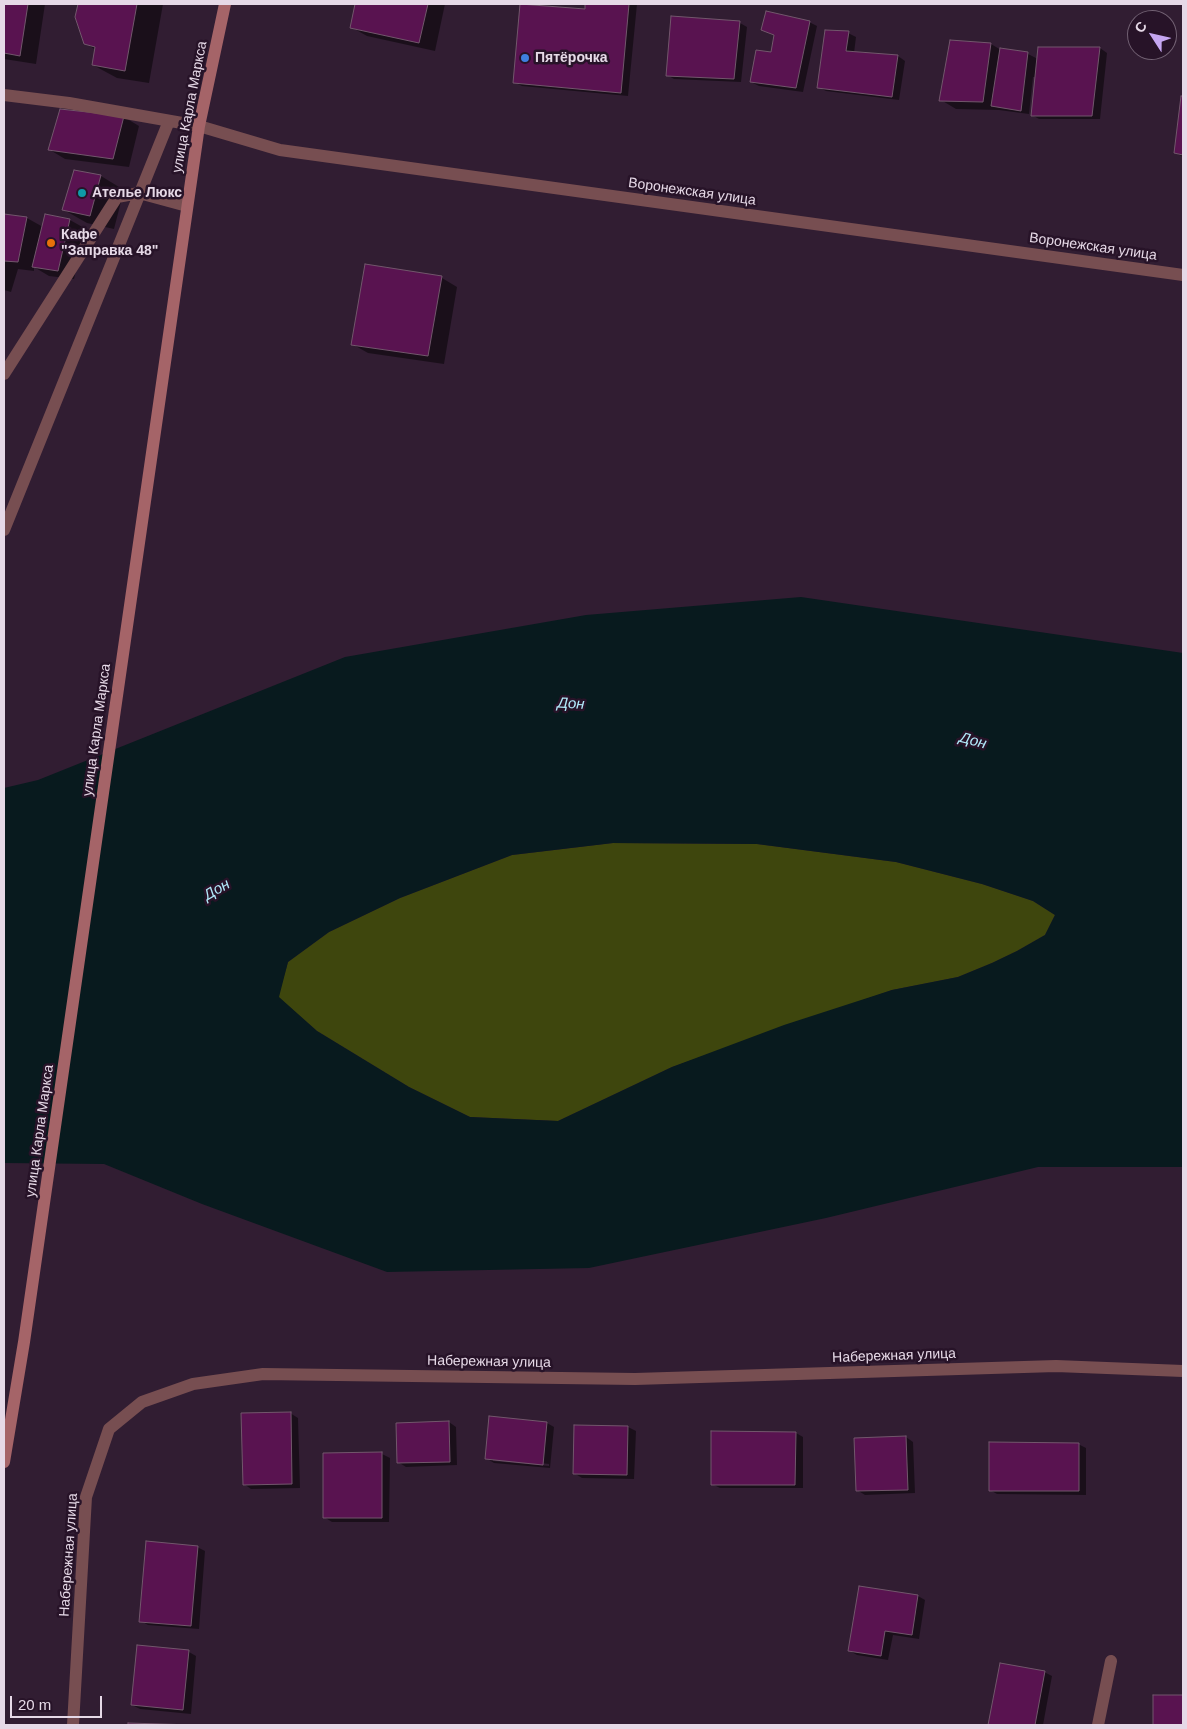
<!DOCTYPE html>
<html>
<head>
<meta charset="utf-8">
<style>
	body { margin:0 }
	#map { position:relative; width:1187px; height:1729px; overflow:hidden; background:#311d32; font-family:Helvetica,sans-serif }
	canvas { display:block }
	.frame { position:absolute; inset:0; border:5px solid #e6d9e7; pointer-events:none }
	.north { position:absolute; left:1127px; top:10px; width:50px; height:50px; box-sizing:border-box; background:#271328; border:1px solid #736274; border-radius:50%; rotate:305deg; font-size:14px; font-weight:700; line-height:20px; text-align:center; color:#e6d9e7 }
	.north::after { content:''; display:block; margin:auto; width:18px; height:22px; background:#c5a6f1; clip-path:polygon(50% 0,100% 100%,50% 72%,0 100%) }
	.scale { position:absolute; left:10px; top:1696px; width:92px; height:22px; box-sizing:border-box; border:2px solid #e6d9e7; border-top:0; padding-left:6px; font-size:15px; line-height:18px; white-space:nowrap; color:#e6d9e7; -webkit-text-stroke:4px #271328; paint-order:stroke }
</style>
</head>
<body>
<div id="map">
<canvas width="1187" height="1729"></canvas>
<div class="frame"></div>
<div class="north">С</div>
<div class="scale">20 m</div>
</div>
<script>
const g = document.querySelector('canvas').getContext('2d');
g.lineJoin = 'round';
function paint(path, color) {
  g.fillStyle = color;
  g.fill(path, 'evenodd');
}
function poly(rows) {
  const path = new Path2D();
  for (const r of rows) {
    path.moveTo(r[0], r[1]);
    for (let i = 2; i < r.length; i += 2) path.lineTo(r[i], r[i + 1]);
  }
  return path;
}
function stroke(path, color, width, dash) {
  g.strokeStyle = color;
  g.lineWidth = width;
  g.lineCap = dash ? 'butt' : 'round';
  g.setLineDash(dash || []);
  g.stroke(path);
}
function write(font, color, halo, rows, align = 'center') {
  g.font = font + ' Helvetica,sans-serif';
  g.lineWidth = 5;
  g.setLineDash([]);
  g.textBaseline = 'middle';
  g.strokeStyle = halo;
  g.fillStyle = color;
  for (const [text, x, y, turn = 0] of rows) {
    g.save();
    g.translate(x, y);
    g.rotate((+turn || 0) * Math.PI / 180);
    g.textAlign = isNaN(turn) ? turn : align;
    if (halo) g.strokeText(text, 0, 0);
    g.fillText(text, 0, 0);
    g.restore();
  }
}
paint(poly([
	[613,843,757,844,896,862,982,884,1033,901,1055,915,1045,935,1017,951,992,963,958,977,892,990,672,1067,558,1121,470,1117,409,1087,317,1031,278,997,288,962,329,932,400,898,512,855]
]), '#3e460d');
paint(poly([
	[801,597,1183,653,1183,1167,1038,1167,826,1218,589,1268,387,1272,202,1204,104,1164,4,1163,4,788,38,780,345,657,586,615],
	[613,843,757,844,896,862,982,884,1033,901,1055,915,1045,935,1017,951,992,963,958,977,892,990,784,1025,672,1067,558,1121,470,1117,409,1087,317,1031,279,997,288,962,329,932,400,898,512,855]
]), '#081a1e');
paint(poly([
	[4,4,45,4,36,64,4,59],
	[79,4,163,4,149,83,117,78,93,65,96,50,85,43,76,17],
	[356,4,445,4,435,51,367,36,351,27],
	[586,4,637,4,628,96,522,86,514,82,586,10],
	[809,22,817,26,803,92,759,86,751,82,772,54,775,36,763,30],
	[740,23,747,27,741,82,674,79,667,75],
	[848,33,856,37,854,53,898,56,905,61,899,100,826,91,818,87],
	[991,44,1001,50,1028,54,1038,59,1100,48,1107,53,1100,119,1039,119,1032,115,1036,77,1033,77,1029,114,999,110,956,109,941,100],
	[1182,97,1183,97,1183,157,1176,153],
	[124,117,139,126,129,167,65,159,50,150],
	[75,171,101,176,124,190,114,229,87,223,64,210],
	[4,215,27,218,43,227,46,216,70,220,86,229,74,279,49,276,34,267,34,271,18,269,11,292,4,290],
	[442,278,457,287,444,364,368,353,352,344],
	[290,1413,298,1418,300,1488,251,1489,244,1484],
	[449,1422,456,1427,457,1465,406,1467,398,1462],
	[547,1423,554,1427,550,1468,494,1463,486,1458],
	[493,1458,549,1464,549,1466,493,1461],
	[628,1427,636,1431,634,1479,582,1478,574,1473],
	[796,1433,803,1437,803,1488,720,1488,712,1484],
	[906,1437,913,1442,915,1493,865,1495,857,1490],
	[1078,1444,1086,1448,1086,1495,997,1494,990,1490],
	[382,1454,390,1458,389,1522,332,1522,324,1517],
	[197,1547,205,1551,199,1629,148,1625,141,1621],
	[918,1596,925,1600,919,1639,893,1635,888,1660,857,1655,850,1651],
	[189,1652,196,1656,191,1714,140,1709,132,1705],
	[1001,1664,1044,1672,1052,1676,1043,1725,989,1725],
	[1155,1696,1183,1697,1183,1725,1154,1725]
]), '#0007');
const building = poly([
	[4,4,28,4,20,56,4,53,4,4],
	[78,4,137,4,125,71,92,65,95,47,84,44,75,17,78,4],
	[355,4,428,4,419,43,350,28,355,4],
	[520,4,585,9,585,4,629,4,621,93,513,83,520,4],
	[766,11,810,21,796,88,750,82,756,50,771,52,774,35,761,30,766,11],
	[671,16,740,21,734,79,666,76,671,16],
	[825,30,849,31,846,51,898,55,892,97,817,88,825,30],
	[950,40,991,43,983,102,939,101,950,40],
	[1038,47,1100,47,1092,116,1031,116,1038,47],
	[1000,48,1028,52,1021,111,991,106,1000,48],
	[1181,96,1183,96,1183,155,1174,153,1181,96],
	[60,109,124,116,113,159,48,150,60,109],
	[74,170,101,175,90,216,62,210,74,170],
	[4,214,27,217,18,262,4,261,4,214],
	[45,214,70,219,58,271,32,267,45,214],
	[365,264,442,276,428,356,351,345,365,264],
	[291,1412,292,1484,243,1485,241,1413,291,1412],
	[489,1416,547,1422,543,1465,485,1459,489,1416],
	[449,1421,450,1462,397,1463,396,1423,449,1421],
	[574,1425,628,1426,627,1475,573,1474,574,1425],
	[711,1431,796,1432,795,1485,711,1485,711,1431],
	[906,1436,908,1490,856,1491,854,1438,906,1436],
	[989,1442,1079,1443,1079,1491,989,1491,989,1442],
	[382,1452,382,1518,323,1518,323,1453,382,1452],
	[146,1541,198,1546,191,1626,139,1622,146,1541],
	[859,1586,918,1595,912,1635,885,1631,881,1656,848,1651,859,1586],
	[137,1645,189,1650,183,1710,131,1705,137,1645],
	[1000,1663,1045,1671,1035,1725,988,1725,1000,1663],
	[1153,1695,1183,1695,1183,1725,1153,1725,1153,1695],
	[128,1723,193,1725,128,1725,128,1723]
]);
paint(building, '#591350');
stroke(building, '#72576c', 1);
stroke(poly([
	[4,95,69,103,199,126],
	[4,374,117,197,139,193,187,206],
	[4,530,169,121],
	[73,1725,86,1497,109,1429,142,1402,193,1384,263,1374,635,1379,1056,1366,1183,1371],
	[1098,1725,1111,1661]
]), '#774e51', 12);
stroke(poly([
	[199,126,280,150,1183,275]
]), '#774e51', 12);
stroke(poly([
	[4,1462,24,1342,199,126,225,4]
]), '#a56468', 12);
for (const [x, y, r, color] of [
	[525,58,5,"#3f7fe0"],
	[82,193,5,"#0f9aa8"],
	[51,243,5,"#e8710a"]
]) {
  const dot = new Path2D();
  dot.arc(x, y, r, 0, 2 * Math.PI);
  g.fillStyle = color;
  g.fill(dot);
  stroke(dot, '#271328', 2);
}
write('bold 14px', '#e6d9e7', '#271328', [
	["Пятёрочка",535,58],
	["Ателье Люкс",92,193],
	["Кафе",61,235],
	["\"Заправка 48\"",61,251]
], 'left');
write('14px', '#e6d9e7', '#271328', [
	["улица Карла Маркса",190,107,-79],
	["Воронежская улица",692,192,8],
	["Воронежская улица",1093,247,8],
	["улица Карла Маркса",97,730,-82],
	["улица Карла Маркса",40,1131,-82],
	["Набережная улица",894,1356,-2],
	["Набережная улица",489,1362,1],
	["Набережная улица",69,1555,-86]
]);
write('italic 15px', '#b2ebfb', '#271328', [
	["Дон",571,704,3],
	["Дон",973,741,15],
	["Дон",217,890,-30]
]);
</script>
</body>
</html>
